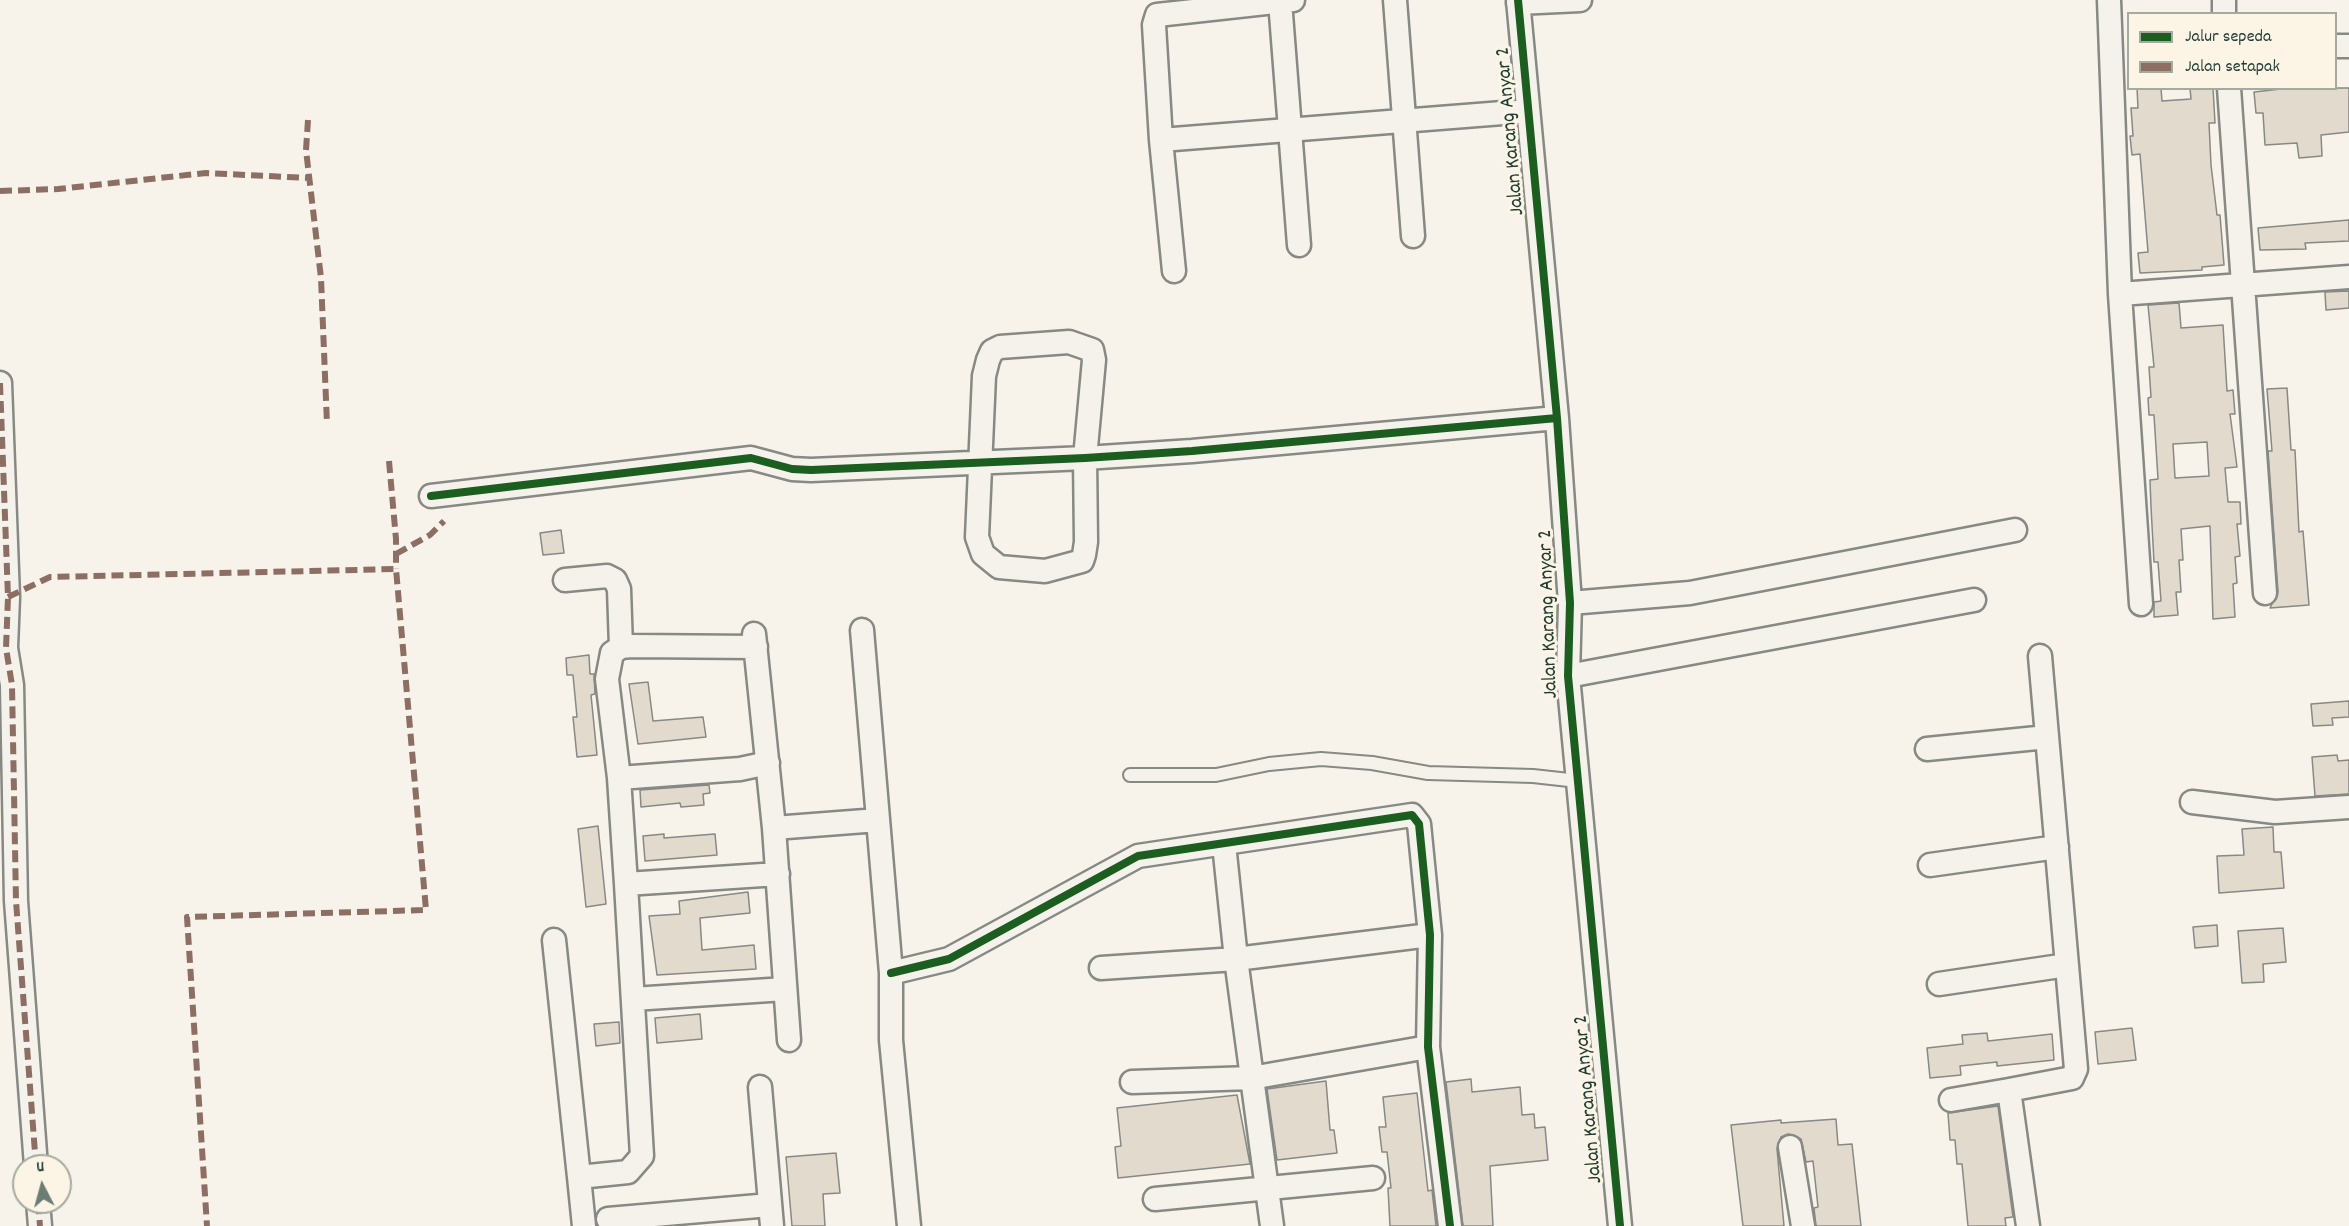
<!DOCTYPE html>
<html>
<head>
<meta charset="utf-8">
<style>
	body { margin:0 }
	#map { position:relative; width:2349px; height:1226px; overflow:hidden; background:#f7f3ea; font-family:Dekko,sans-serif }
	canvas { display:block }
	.legend { position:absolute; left:2127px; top:12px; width:210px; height:78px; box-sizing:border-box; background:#fcf5e5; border:2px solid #a4ab9e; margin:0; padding:8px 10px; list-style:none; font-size:18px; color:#1f3d34 }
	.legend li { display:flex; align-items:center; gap:12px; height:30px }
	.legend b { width:30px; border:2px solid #a4ab9e }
	.north { position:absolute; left:12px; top:1154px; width:60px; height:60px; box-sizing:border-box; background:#fcf5e5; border:2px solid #a4ab9e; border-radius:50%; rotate:354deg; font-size:16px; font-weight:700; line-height:24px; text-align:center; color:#1f3d34 }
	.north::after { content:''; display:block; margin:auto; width:21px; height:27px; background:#6b7d74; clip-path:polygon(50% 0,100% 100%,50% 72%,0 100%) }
</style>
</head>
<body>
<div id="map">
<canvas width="2349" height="1226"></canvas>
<ul class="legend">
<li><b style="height:8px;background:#1b5e20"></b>Jalur sepeda</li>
<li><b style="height:8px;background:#8d6e63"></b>Jalan setapak</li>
</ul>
<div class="north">U</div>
</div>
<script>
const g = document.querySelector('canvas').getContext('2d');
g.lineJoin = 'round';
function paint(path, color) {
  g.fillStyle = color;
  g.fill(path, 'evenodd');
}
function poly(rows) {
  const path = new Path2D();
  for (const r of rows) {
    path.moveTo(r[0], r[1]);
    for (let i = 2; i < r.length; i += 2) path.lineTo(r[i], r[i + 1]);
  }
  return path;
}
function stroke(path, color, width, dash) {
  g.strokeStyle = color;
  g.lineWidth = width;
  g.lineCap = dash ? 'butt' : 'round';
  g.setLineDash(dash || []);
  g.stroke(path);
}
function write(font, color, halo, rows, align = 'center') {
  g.font = font + ' Dekko,sans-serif';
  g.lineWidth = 6;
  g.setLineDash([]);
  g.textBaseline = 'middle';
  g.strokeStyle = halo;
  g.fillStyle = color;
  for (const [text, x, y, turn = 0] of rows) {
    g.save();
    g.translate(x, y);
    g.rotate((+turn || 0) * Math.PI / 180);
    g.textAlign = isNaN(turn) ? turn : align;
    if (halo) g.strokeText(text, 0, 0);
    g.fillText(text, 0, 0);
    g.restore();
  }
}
const building = poly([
	[2137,88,2161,88,2162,101,2191,99,2190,88,2213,88,2215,123,2209,123,2211,165,2217,215,2220,215,2224,265,2202,267,2202,270,2140,273,2138,253,2148,252,2140,154,2132,155,2130,136,2133,136,2131,108,2138,108,2137,88],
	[2290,88,2349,88,2349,132,2321,135,2322,156,2299,158,2297,143,2265,145,2263,113,2256,113,2254,92,2290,88],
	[2349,220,2349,241,2305,243,2306,249,2260,250,2258,228,2349,220],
	[2349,291,2349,308,2326,310,2325,292,2349,291],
	[2179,303,2181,328,2223,325,2227,391,2233,390,2235,414,2230,414,2237,467,2225,468,2228,502,2240,502,2241,524,2237,524,2240,556,2235,557,2237,583,2233,584,2235,617,2213,619,2210,526,2181,529,2183,560,2179,560,2181,592,2176,592,2178,615,2154,617,2154,602,2161,601,2158,562,2154,562,2151,507,2150,480,2158,479,2154,415,2149,415,2148,398,2151,397,2149,367,2154,367,2148,305,2179,303],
	[2207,442,2209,476,2175,478,2173,444,2207,442],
	[2287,388,2291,450,2295,450,2299,532,2303,531,2309,605,2270,608,2278,592,2268,451,2272,451,2267,389,2287,388],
	[561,530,564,553,543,555,540,533,561,530],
	[589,655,590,674,594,674,595,694,591,695,597,755,577,757,573,717,577,717,573,675,567,675,566,658,589,655],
	[648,682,653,721,703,717,706,737,638,744,629,684,648,682],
	[2349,701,2349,717,2332,718,2333,725,2313,726,2311,704,2349,701],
	[2337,755,2338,761,2349,760,2349,794,2315,796,2312,757,2337,755],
	[709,785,710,793,703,794,704,805,681,807,680,803,641,807,640,790,709,785],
	[598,826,606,904,586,907,578,829,598,826],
	[2273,827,2274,852,2281,852,2284,888,2219,893,2217,856,2244,855,2242,829,2273,827],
	[664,834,664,838,715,834,717,855,645,861,643,836,664,834],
	[748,892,750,913,700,918,702,950,754,945,756,969,657,975,649,916,680,914,679,901,748,892],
	[2217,925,2218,946,2195,948,2193,927,2217,925],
	[2283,928,2286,962,2263,964,2264,982,2242,983,2238,931,2283,928],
	[700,1014,702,1039,657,1043,655,1018,700,1014],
	[619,1022,620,1043,596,1046,594,1024,619,1022],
	[2132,1028,2136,1060,2098,1064,2095,1032,2132,1028],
	[1987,1033,1988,1041,2052,1034,2054,1060,1997,1066,1997,1062,1960,1066,1961,1075,1930,1078,1927,1048,1963,1044,1962,1035,1987,1033],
	[1471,1079,1472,1092,1520,1087,1522,1115,1534,1114,1535,1128,1545,1127,1548,1160,1490,1166,1493,1226,1463,1226,1446,1082,1471,1079],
	[1326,1081,1330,1130,1334,1130,1337,1153,1277,1160,1267,1089,1326,1081],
	[1417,1093,1428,1191,1432,1190,1436,1226,1390,1226,1388,1188,1391,1188,1387,1152,1382,1152,1379,1127,1386,1127,1383,1097,1417,1093],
	[1237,1095,1250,1164,1118,1178,1115,1147,1121,1146,1117,1108,1237,1095],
	[1998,1106,2013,1217,2005,1218,2006,1226,1968,1226,1962,1164,1957,1164,1955,1140,1950,1140,1948,1113,1998,1106],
	[1836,1119,1838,1145,1852,1144,1861,1226,1816,1226,1814,1208,1818,1207,1813,1161,1806,1162,1801,1139,1788,1134,1781,1137,1777,1149,1784,1226,1743,1226,1731,1125,1781,1120,1781,1123,1836,1119],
	[836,1153,840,1193,823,1194,825,1226,792,1226,786,1157,836,1153]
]);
paint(building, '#e3dace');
stroke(building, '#868984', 1.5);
const lane = poly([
	[1130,775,1216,775,1269,764,1321,759,1372,763,1428,773,1533,776,1578,781]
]);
const street = poly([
	[1293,0,1157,15,1154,25,1161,140,1528,111],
	[1395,0,1413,236],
	[1518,0,1557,418,1570,603,1568,676,1620,1226],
	[2109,0,2120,294,2141,604],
	[2224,0,2224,14],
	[1280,1,1299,245],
	[1518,3,1580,0],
	[2336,46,2349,46],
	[2229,88,2265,593],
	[1161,140,1174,271],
	[2120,294,2349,277],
	[1069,342,1092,350,1094,360,1085,458,1086,542,1084,555,1082,561,1045,571,999,567,983,554,977,537,984,376,988,360,992,351,1000,347,1069,342],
	[0,383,8,597,6,648,12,685,16,901,36,1166],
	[431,496,751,458,792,469,811,470,1085,458,1192,451,1557,418],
	[565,580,607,576,615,580,619,589,621,647],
	[1570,603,1690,593,2015,530],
	[862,630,891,973,891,1040,909,1226],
	[754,634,774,828],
	[1568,676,1974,600],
	[1927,749,2047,737],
	[768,763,740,769,619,778,626,884,778,874],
	[619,778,607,679,612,653,621,647,632,646,756,647],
	[2192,802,2275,812,2349,807],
	[1224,844,1236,959,1272,1226],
	[1930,865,2057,847],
	[554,940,579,1177],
	[1101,968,1236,959,1430,935],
	[891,973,949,959,1138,856,1412,815,1419,824,1430,935,1428,1047,1450,1226],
	[1939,984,2067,965],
	[633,999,785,989],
	[789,1040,774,828,878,820],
	[1132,1082,1251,1078,1428,1047],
	[760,1087,772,1226],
	[2009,1090,2072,1078,2076,1069,2040,656],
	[1951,1100,2009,1090,2028,1226],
	[1790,1147,1803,1226],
	[1155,1199,1373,1178],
	[38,1202,40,1226],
	[608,1219,770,1205],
	[584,1226,579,1177,628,1172,642,1156,626,884]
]);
stroke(lane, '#868984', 16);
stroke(street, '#868984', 27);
stroke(lane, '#f5f2ec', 12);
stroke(street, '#f5f2ec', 22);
stroke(poly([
	[308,120,306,150,321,278,327,424],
	[0,191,58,189,206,173,309,178],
	[0,383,8,597,6,648,12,685,16,901,36,1166],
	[389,461,396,539,396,569],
	[396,554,430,535,444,521],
	[8,597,50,577,396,569,426,910,187,917,207,1226],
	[38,1202,40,1226]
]), '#8d6e63', 6, [12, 6]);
stroke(poly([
	[1518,0,1557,418,1570,603,1568,676,1620,1226],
	[431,496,751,458,792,469,811,470,1085,458,1192,451,1557,418],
	[891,973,949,959,1138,856,1412,815,1419,824,1430,935,1428,1047,1450,1226]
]), '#1b5e20', 8);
write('21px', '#1f3d34', '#fcf5e5', [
	["Jalan Karang Anyar 2",1512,131,-95],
	["Jalan Karang Anyar 2",1550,614,-92],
	["Jalan Karang Anyar 2",1590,1099,-95]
]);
</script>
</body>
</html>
